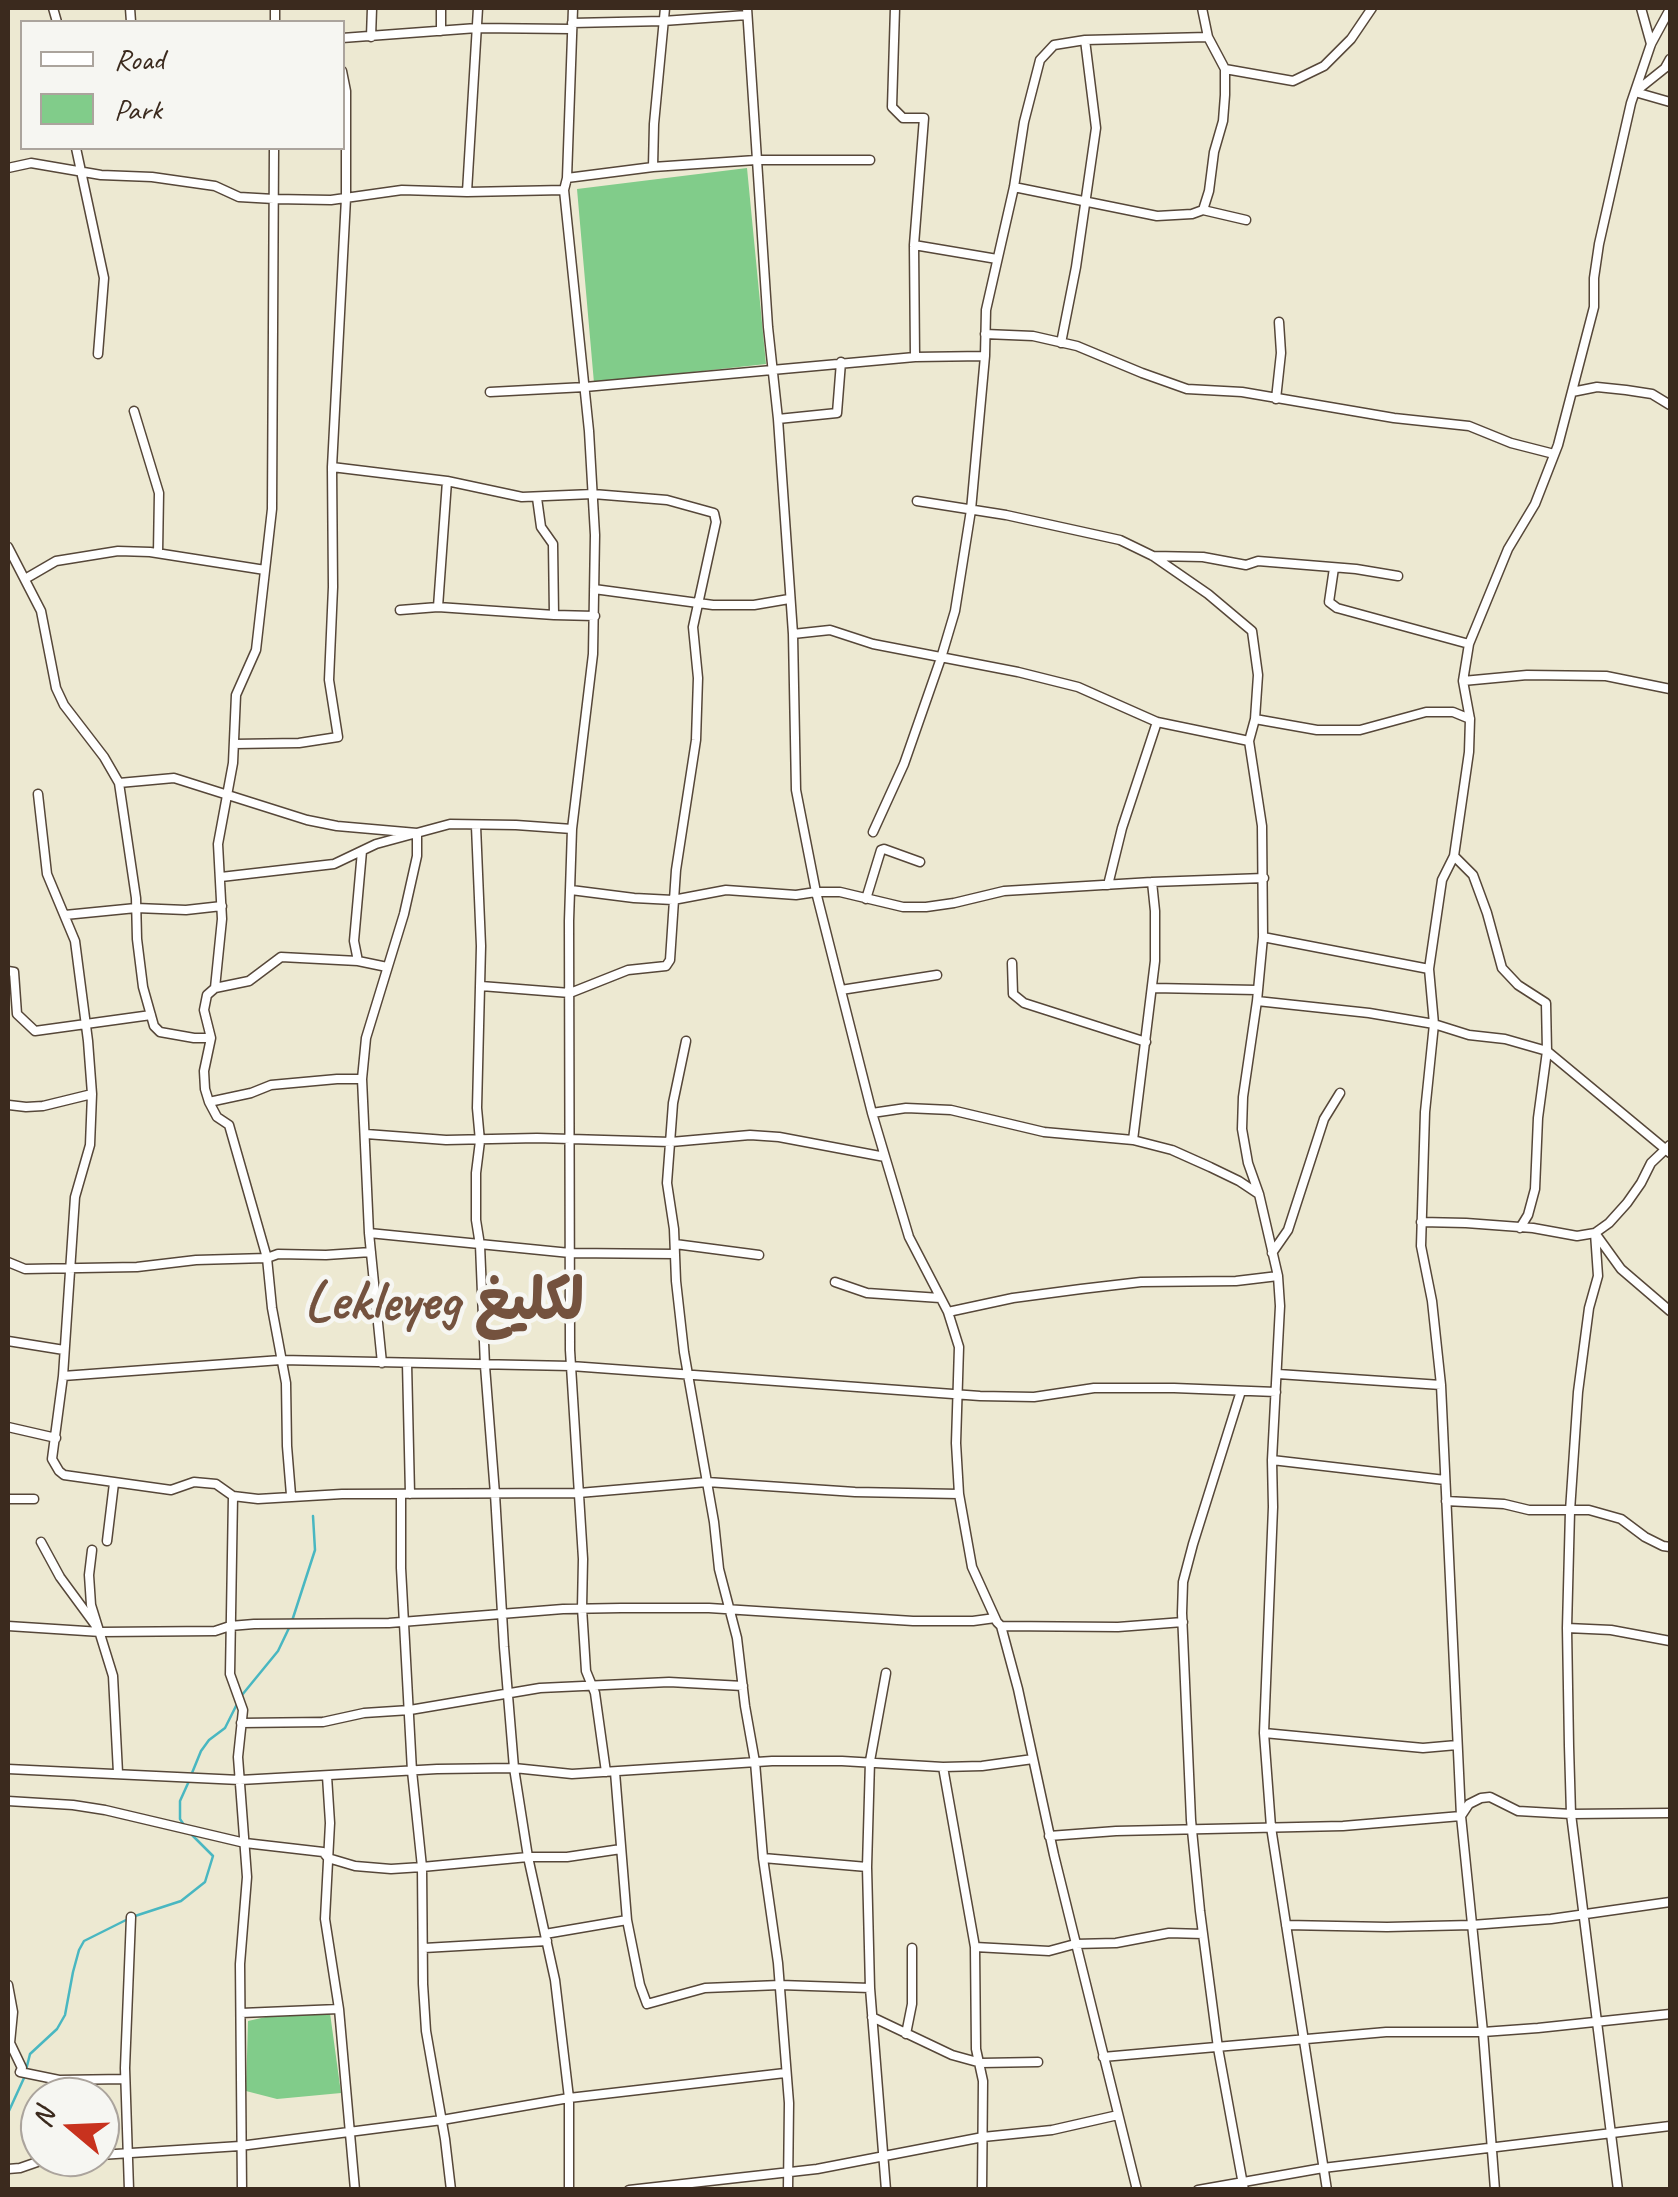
<!DOCTYPE html>
<html>
<head>
<meta charset="utf-8">
<style>
	body { margin:0 }
	#map { position:relative; width:1678px; height:2197px; overflow:hidden; background:#ede9d2; font-family:Caveat,sans-serif }
	canvas { display:block }
	.frame { position:absolute; inset:0; border:10px solid #3b2a1e; pointer-events:none }
	.legend { position:absolute; left:20px; top:20px; width:325px; height:130px; box-sizing:border-box; background:#f6f6f2; border:2px solid #aba49d; margin:0; padding:12px 18px; list-style:none; font-size:30px; color:#3b2a1e }
	.legend li { display:flex; align-items:center; gap:20px; height:50px }
	.legend b { width:50px; border:2px solid #aba49d }
	.north { position:absolute; left:20px; top:2077px; width:100px; height:100px; box-sizing:border-box; background:#f6f6f2; border:2px solid #aba49d; border-radius:50%; rotate:289deg; font-size:28px; font-weight:700; line-height:40px; text-align:center; color:#3b2a1e }
	.north::after { content:''; display:block; margin:auto; width:35px; height:45px; background:#c8321e; clip-path:polygon(50% 0,100% 100%,50% 72%,0 100%) }
</style>
</head>
<body>
<div id="map">
<canvas width="1678" height="2197"></canvas>
<div class="frame"></div>
<ul class="legend">
<li><b style="height:12px;background:#fff"></b>Road</li>
<li><b style="height:28px;background:#81cc8a"></b>Park</li>
</ul>
<div class="north">N</div>
</div>
<script>
const g = document.querySelector('canvas').getContext('2d');
g.lineJoin = 'round';
function paint(path, color) {
  g.fillStyle = color;
  g.fill(path, 'evenodd');
}
function poly(rows) {
  const path = new Path2D();
  for (const r of rows) {
    path.moveTo(r[0], r[1]);
    for (let i = 2; i < r.length; i += 2) path.lineTo(r[i], r[i + 1]);
  }
  return path;
}
function stroke(path, color, width, dash) {
  g.strokeStyle = color;
  g.lineWidth = width;
  g.lineCap = dash ? 'butt' : 'round';
  g.setLineDash(dash || []);
  g.stroke(path);
}
function write(font, color, halo, rows, align = 'center') {
  g.font = font + ' Caveat,"Playpen Sans Arabic",sans-serif';
  g.lineWidth = 9;
  g.setLineDash([]);
  g.textBaseline = 'middle';
  g.strokeStyle = halo;
  g.fillStyle = color;
  for (const [text, x, y, turn = 0] of rows) {
    g.save();
    g.translate(x, y);
    g.rotate((+turn || 0) * Math.PI / 180);
    g.textAlign = isNaN(turn) ? turn : align;
    if (halo) g.strokeText(text, 0, 0);
    g.fillText(text, 0, 0);
    g.restore();
  }
}
paint(poly([
	[747,168,766,364,594,383,577,189],
	[330,2013,341,2093,277,2099,246,2091,248,2021,279,2014]
]), '#81cc8a');
stroke(poly([
	[292,1621,315,1550,313,1516],
	[242,1695,278,1651,289,1628],
	[192,1773,201,1751,209,1740,225,1728,238,1702],
	[184,1825,180,1819,180,1801,189,1781],
	[135,1916,181,1901,205,1882,213,1856,192,1835],
	[8,2113,24,2078,30,2054,57,2029,65,2015,73,1972,79,1950,84,1941,128,1919]
]), '#49b7c1', 2.5);
const street = poly([
	[53,8,57,22],
	[130,8,131,22],
	[441,8,441,31],
	[573,8,567,178,564,190,589,431,595,535,593,654,572,829,569,921,570,1350,583,1559,582,1608,586,1671,595,1693,606,1772],
	[747,8,768,327,778,419,793,634,796,790,816,892,872,1113,909,1237,948,1312,959,1347,956,1443,959,1494,972,1567,997,1622,1001,1626,1018,1689,1054,1855,1137,2190],
	[895,8,892,107,903,118,924,118,914,245,915,357],
	[1202,8,1208,37,1225,69,1225,95,1223,121,1214,152,1209,191,1203,210],
	[1641,8,1651,44],
	[275,22,275,8],
	[572,23,663,21,747,15],
	[371,37,372,8],
	[342,38,477,28,571,29],
	[1225,69,1293,81,1324,66,1351,39,1372,8],
	[1635,92,1665,68,1670,59],
	[1635,92,1670,102],
	[76,148,104,278,98,354],
	[274,148,272,509,256,650,236,695,233,763,218,844,222,919,215,988,207,995,204,1010,211,1038,204,1071,205,1089,209,1102,217,1117,229,1125,267,1258,272,1308,286,1383,287,1446,291,1495],
	[653,167,654,124,665,8],
	[8,168,31,163,101,175,152,177,215,186,239,197,274,199,331,200,402,190,467,192,564,190],
	[567,178,653,167,756,160,870,160],
	[1014,187,1157,216,1192,214,1203,210,1246,220],
	[467,192,478,8],
	[914,245,997,259],
	[985,334,1033,336,1077,346,1142,373,1187,389,1242,392,1394,418,1469,426,1511,443,1554,454],
	[1061,343,1076,267,1096,128,1085,40],
	[490,392,585,387,915,357,985,356],
	[1572,392,1597,387,1626,390,1652,394,1670,405],
	[1276,399,1281,353,1279,322],
	[134,411,159,493,158,553],
	[778,419,837,413,841,362],
	[332,467,447,481,522,497,593,494,667,500,714,513,716,522,693,627,698,678,696,740,676,870,670,960,666,966,628,970,570,993,481,986],
	[537,498,541,527,553,544,554,615],
	[917,501,1006,515,1120,540,1153,556,1208,594,1252,631,1258,675,1255,719,1249,741,1262,826,1263,937,1257,1001,1243,1097,1242,1129,1248,1163,1259,1194,1278,1276,1280,1306,1272,1460,1273,1507,1264,1733,1271,1827,1327,2190],
	[8,547,41,611,56,688,64,705,104,757,119,783,136,898,137,939,143,987,154,1026,160,1032,194,1038,211,1038],
	[1153,556,1203,557,1246,565,1258,561,1356,569,1398,576],
	[1334,568,1329,602,1337,608,1469,644],
	[25,579,56,561,118,551,150,552,265,570],
	[594,589,713,605,754,605,789,599],
	[438,607,447,481],
	[400,610,438,607,554,615,595,616],
	[793,634,830,630,873,644,1018,672,1078,687,1157,722,1249,741],
	[1463,681,1527,675,1606,676,1670,689],
	[1255,719,1317,730,1360,730,1426,712,1453,712,1470,719],
	[234,744,299,743,338,737,329,680,333,587,332,467,346,198,346,91,342,71],
	[119,783,174,778,307,820,337,826,417,833,417,856,404,914,366,1038,362,1079,369,1233,382,1363],
	[38,794,47,874,75,941,88,1041,92,1094,90,1145,75,1197,63,1376,52,1459,59,1471,64,1475,171,1490,194,1482,216,1484,233,1496,258,1499,342,1494,579,1493,707,1482,855,1492,959,1494],
	[476,826,481,946,477,1108,480,1141,476,1173,476,1220,480,1245,485,1366,495,1494,504,1647,514,1768,528,1857,555,1980,569,2098,569,2190],
	[873,832,904,764,941,658,955,611,971,510,985,356,986,310,1014,187,1024,122,1040,60,1054,45,1085,40,1208,37],
	[1454,856,1473,875,1487,913,1502,968,1518,985,1546,1003,1547,1051,1538,1118,1535,1189,1528,1215,1520,1228],
	[221,877,334,864,376,844,450,824,516,825,572,829],
	[1108,885,1122,828,1157,722],
	[571,890,634,898,673,900,726,890,796,895,816,892,840,892,903,907,926,907,954,903,1004,891,1152,882,1264,878],
	[866,899,881,850,884,849,920,862],
	[65,915,136,908,186,910,222,906],
	[1263,937,1429,969],
	[358,961,354,941,362,851],
	[1012,963,1013,994,1024,1003,1146,1042],
	[8,971,14,972,17,1014,35,1031,151,1015],
	[215,988,249,981,281,957,358,961,387,967],
	[1153,988,1257,990],
	[841,990,937,975],
	[1257,1001,1369,1013,1434,1024,1469,1035,1505,1039,1547,1051,1670,1153],
	[686,1041,673,1103,667,1183,674,1229,676,1281,684,1352,714,1522,719,1569,737,1638,745,1706,755,1762,763,1858,778,1963,789,2103,788,2190],
	[209,1102,251,1093,271,1085,337,1079,362,1079],
	[9,1105,26,1107,43,1106,92,1094],
	[872,1113,906,1108,951,1110,1044,1132,1133,1140,1172,1150,1210,1167,1239,1181,1257,1193],
	[366,1134,446,1140,537,1138,671,1142,750,1135,779,1137,885,1157],
	[1133,1140,1155,961,1155,911,1152,882],
	[1421,1222,1466,1223,1533,1228,1577,1236,1595,1233,1609,1223,1627,1203,1641,1183,1651,1163,1670,1145],
	[369,1233,570,1253,675,1254],
	[1595,1233,1598,1276,1589,1308,1578,1392,1570,1511,1567,1628,1569,1746,1571,1814,1618,2190],
	[1595,1233,1621,1269,1670,1311],
	[675,1244,759,1255],
	[1272,1253,1288,1230,1324,1119,1340,1093],
	[8,1262,25,1269,137,1267,196,1260,267,1258,278,1254,326,1255,371,1252],
	[835,1282,867,1293,940,1298],
	[948,1312,1013,1298,1081,1289,1141,1282,1236,1281,1278,1276],
	[8,1341,64,1350],
	[407,1363,410,1494],
	[1278,1374,1441,1385],
	[63,1376,281,1360,571,1366,980,1396,1034,1397,1094,1388,1174,1388,1276,1392],
	[1241,1391,1193,1544,1183,1582,1182,1613,1191,1820,1200,1911,1218,2048,1244,2190],
	[8,1427,56,1438],
	[1272,1460,1445,1480],
	[401,1494,401,1568,412,1771,422,1867,423,1984,426,2031,445,2139,451,2190],
	[233,1496,230,1674,243,1710,238,1757,247,1877,240,1964,242,2190],
	[8,1499,34,1499],
	[1446,1501,1504,1504,1529,1510,1589,1510,1621,1519,1645,1537,1663,1546,1670,1547],
	[107,1541,114,1483],
	[41,1542,60,1577,96,1626],
	[92,1550,89,1575,91,1605,113,1676,118,1773],
	[8,1626,101,1632,215,1631,230,1626,254,1624,389,1623,563,1609,621,1608,709,1608,913,1621,973,1621,995,1618],
	[1001,1626,1118,1627,1183,1622],
	[1567,1628,1611,1630,1670,1641],
	[886,1673,870,1761,867,1867,870,1988,886,2190],
	[241,1723,323,1722,364,1713,410,1710,540,1688,669,1682,743,1686],
	[1264,1733,1423,1748,1457,1745],
	[943,1767,975,1947,976,2049,983,2081,982,2190],
	[8,1769,240,1780,437,1769,514,1768,572,1774,772,1761,842,1761,943,1767,982,1766,1033,1759],
	[615,1772,627,1920,640,1985,647,2004,705,1988,780,1985,870,1988],
	[327,1776,330,1823,325,1919,339,2009,355,2190],
	[8,1801,73,1805,105,1810,245,1843,323,1852,328,1858,355,1866,391,1869,422,1867,528,1857,567,1857,621,1849],
	[1049,1836,1116,1831,1343,1826,1461,1816,1469,1804,1481,1798,1490,1797,1518,1811,1571,1814,1670,1813],
	[763,1858,867,1867],
	[1286,1925,1387,1927,1472,1925,1551,1919,1670,1902],
	[545,1934,627,1920],
	[975,1947,1049,1951,1075,1944,1116,1943,1169,1933,1203,1934],
	[424,1948,547,1941],
	[8,1985,13,2012,10,2043,22,2068,20,2072,59,2080,125,2079],
	[241,2013,339,2009],
	[872,2017,952,2055,981,2063,1038,2062],
	[906,2034,912,2004,912,1948],
	[1103,2057,1386,2032,1483,2032,1538,2028,1670,2014],
	[100,2155,240,2146,442,2120,569,2098,785,2073],
	[8,2169,20,2168,46,2159,75,2157],
	[129,2190,125,2068,131,1917],
	[629,2190,817,2169,983,2137,1052,2130,1118,2115],
	[1198,2190,1323,2168,1670,2126],
	[1495,2190,1483,2032,1461,1816,1441,1385,1432,1301,1421,1246,1425,1112,1434,1024,1429,969,1442,880,1454,856,1469,752,1470,719,1463,681,1469,644,1508,549,1535,504,1558,445,1594,307,1594,278,1599,244,1631,103,1651,44,1670,9]
]);
stroke(street, '#564739', 11);
stroke(street, '#fff', 8);
write('bold 58px', '#74523e', '#f6f6f2', [
	["Lekleyeg لكليغ",444,1304]
]);
</script>
</body>
</html>
